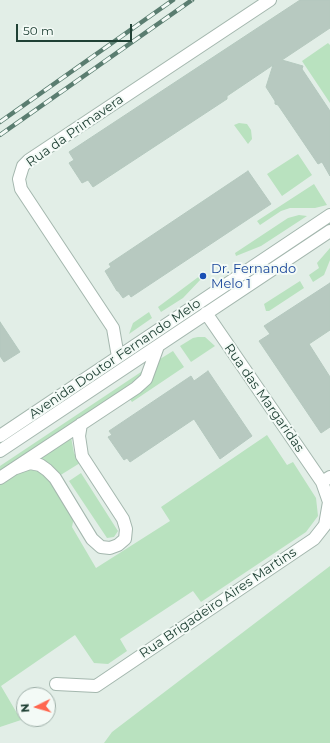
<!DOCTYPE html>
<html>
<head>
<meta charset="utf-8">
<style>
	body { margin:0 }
	#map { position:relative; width:330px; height:743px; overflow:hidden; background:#e2eee7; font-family:Montserrat,sans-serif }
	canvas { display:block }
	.north { position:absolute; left:16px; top:687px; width:40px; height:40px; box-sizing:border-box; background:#f3faf6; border:1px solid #9fb0a9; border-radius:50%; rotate:265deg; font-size:11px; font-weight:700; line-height:16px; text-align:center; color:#204135 }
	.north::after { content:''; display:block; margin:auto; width:14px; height:18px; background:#ff674f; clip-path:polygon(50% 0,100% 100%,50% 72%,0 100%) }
	.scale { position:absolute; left:16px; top:24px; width:116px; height:18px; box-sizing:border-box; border:2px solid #204135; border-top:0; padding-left:5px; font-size:12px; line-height:14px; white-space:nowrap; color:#204135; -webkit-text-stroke:3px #f3faf6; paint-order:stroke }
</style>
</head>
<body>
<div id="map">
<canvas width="330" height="743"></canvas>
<div class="north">N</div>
<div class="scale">50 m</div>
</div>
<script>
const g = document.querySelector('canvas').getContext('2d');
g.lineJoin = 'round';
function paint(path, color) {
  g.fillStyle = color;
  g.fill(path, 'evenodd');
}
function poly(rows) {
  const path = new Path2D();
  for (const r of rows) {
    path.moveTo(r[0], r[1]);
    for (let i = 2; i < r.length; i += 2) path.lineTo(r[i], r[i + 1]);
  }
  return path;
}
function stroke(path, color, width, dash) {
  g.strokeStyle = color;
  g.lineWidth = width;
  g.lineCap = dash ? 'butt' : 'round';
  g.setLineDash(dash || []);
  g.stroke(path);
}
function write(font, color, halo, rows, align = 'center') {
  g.font = font + ' Montserrat,sans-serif';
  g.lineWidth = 4;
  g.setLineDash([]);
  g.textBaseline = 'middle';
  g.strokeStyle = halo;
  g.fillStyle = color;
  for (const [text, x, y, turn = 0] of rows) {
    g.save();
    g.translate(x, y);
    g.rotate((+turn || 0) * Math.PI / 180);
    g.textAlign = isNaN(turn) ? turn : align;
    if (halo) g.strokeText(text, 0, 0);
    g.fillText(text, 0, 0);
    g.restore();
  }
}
paint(poly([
	[328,43,330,45,330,103,302,61],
	[239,123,247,124,251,130,252,139,248,144,234,125],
	[298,154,312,175,282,196,267,174],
	[314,184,327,205,315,208,290,208,281,211,260,225,257,221],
	[299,215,307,216,261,246,236,256,235,253,288,218],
	[330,221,330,226,174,331,171,327],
	[330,248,330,260,324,275,313,282,309,275,319,268,317,263],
	[201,275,202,278,183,298,161,312,158,307],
	[300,281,304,288,269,311,266,311,264,304],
	[149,312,152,318,129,334,133,323],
	[198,337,205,337,215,346,191,362,180,346,193,338],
	[173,351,184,367,132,402,129,398,160,359],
	[144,370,139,378,0,473,0,466],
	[267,435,287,465,293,462,316,498,318,516,306,532,201,602,193,591,120,639,127,651,108,664,94,663,75,635,1,686,21,720,0,727,0,483,16,472,28,469,38,471,49,480,74,517,72,527,96,568,170,521,161,507],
	[71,437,74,453,80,463,59,476,48,463,39,459],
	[81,473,116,528,118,531,114,537,107,538,69,481],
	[330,566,330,743,104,743,112,732]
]), '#b9e2bf');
const building = poly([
	[300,0,330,0,330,28,282,60,303,66,302,69,330,111,330,176,322,162,318,164,278,105,275,104,275,101,266,87,273,65,227,96,227,99,93,187,88,180,82,183,69,163,74,160,69,152,300,0],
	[248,171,271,204,131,297,129,294,123,298,118,291,117,291,105,271,111,267,109,264,248,171],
	[330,283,330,330,309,344,330,377,330,427,321,433,259,341,270,334,264,326,330,283],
	[0,322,20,352,4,362,0,356,0,322],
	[208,371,252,436,220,459,194,419,130,462,127,458,124,460,108,437,112,435,109,431,191,376,194,381,208,371]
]);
paint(building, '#b7c9c0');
stroke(building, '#b4c8be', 1);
const minor = poly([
	[206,313,322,482],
	[118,357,113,328,21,189,19,179,23,166,29,160,270,0],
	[0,436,330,215],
	[0,451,330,231],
	[16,468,30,463,40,465,47,470,55,478,92,539,101,547,110,548,118,545,125,539,126,529,123,519,82,456,79,436,81,424],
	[0,478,136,388,146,379,158,346],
	[56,684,96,686,314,539,325,525,329,502,322,482,330,477]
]);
stroke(minor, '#a4b7ae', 14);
stroke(minor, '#fff', 12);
const rail = poly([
	[0,122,173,0],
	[0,135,192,0]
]);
stroke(rail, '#5a7d70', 4.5);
stroke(rail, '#f3faf6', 3, [9]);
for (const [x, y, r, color] of [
	[203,276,4,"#1a4fb4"]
]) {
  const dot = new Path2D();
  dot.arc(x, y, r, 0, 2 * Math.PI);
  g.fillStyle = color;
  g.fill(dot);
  stroke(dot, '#f3faf6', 1.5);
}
write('13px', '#204135', '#f3faf6', [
	["Rua da Primavera",75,131,-35],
	["Avenida Doutor Fernando Melo",115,359,-34],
	["Rua das Margaridas",264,398,55],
	["Rua Brigadeiro Aires Martins",218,603,-34]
]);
write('13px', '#164399', '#f3faf6', [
	["Dr. Fernando",211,269],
	["Melo 1",211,284]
], 'left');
</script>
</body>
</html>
